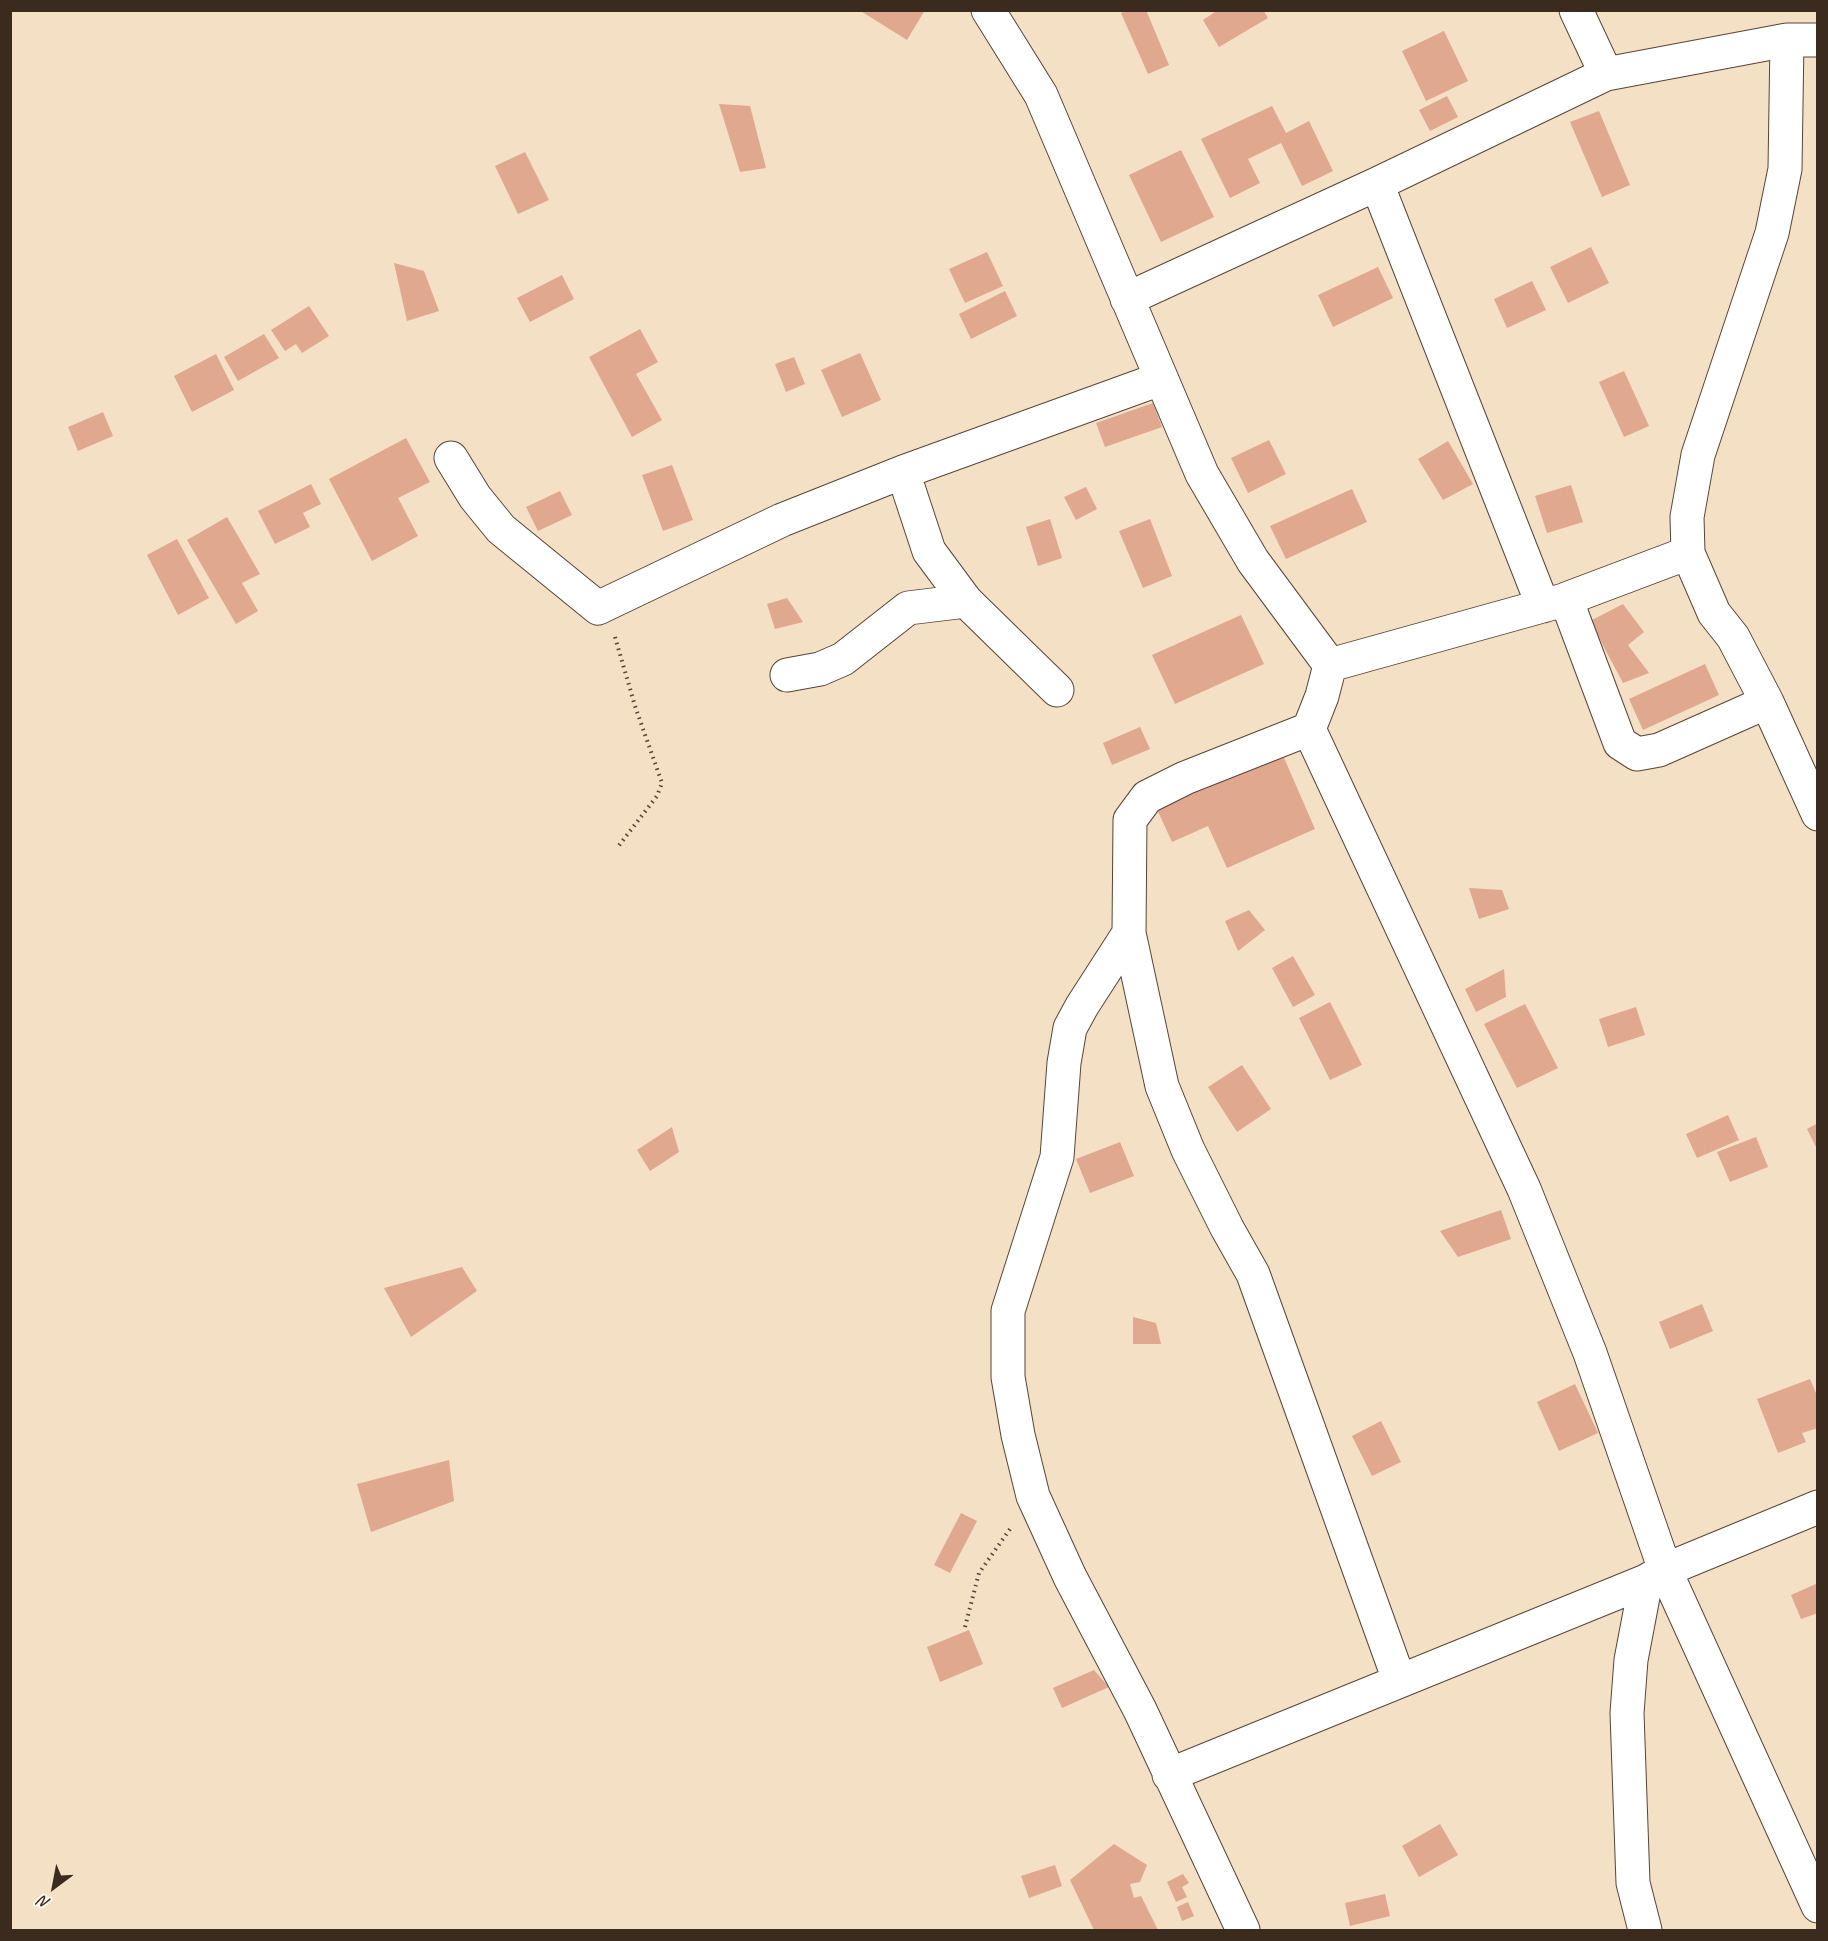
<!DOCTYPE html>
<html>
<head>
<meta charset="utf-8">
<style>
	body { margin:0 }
	#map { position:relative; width:1828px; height:1941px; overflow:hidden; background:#f4e0c4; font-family:Caveat,sans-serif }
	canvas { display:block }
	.frame { position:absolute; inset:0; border:12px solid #3b2a1e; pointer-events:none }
	.north { position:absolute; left:24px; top:1857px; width:60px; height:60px; -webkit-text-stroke:4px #fbf7ec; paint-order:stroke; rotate:212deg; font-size:16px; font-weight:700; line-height:24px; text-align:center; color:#3b2a1e }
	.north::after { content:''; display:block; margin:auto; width:21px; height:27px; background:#3b2a1e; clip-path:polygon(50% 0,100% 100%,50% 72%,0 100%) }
</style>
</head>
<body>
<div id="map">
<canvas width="1828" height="1941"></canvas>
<div class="frame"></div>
<div class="north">N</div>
</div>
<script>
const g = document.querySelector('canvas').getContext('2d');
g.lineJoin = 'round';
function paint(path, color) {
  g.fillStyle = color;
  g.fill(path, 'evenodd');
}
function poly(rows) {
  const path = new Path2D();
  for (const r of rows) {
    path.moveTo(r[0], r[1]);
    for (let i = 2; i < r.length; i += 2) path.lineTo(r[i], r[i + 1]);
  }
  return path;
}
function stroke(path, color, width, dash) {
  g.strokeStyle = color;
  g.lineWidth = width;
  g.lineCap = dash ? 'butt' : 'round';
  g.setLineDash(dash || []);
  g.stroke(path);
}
paint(poly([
	[859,10,925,10,907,40],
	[1128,10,1146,10,1169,65,1148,74,1121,13],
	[1218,10,1263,10,1268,18,1219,47,1203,20],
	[1444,31,1468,81,1426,101,1402,51],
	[1447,96,1458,117,1430,131,1419,110],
	[719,104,750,106,766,168,740,172],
	[1272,106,1286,133,1309,121,1333,171,1302,186,1281,143,1248,159,1260,183,1230,198,1201,139],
	[1599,111,1630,185,1602,197,1570,122],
	[1181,150,1214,217,1161,242,1129,175],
	[525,152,549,200,518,214,495,166],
	[1591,247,1609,283,1568,303,1550,267],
	[987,252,1003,286,965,303,949,269],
	[394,263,424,271,439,311,407,321],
	[1378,267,1393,298,1333,327,1318,295],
	[562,275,574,299,530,322,517,298],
	[1532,281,1546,310,1507,328,1494,299],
	[1005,291,1017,316,971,339,959,314],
	[309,306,329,336,302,353,296,344,285,351,271,330],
	[640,329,658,362,636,374,662,420,632,437,589,357],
	[264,334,279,358,238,381,224,357],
	[860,353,881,400,842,417,821,370],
	[216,354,234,390,192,412,174,376],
	[794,357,805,384,786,392,775,364],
	[1624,371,1649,426,1624,437,1599,382],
	[1153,403,1162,427,1105,447,1096,423],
	[103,412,113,436,78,451,68,427],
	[406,438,430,482,398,498,418,536,372,561,329,479],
	[1269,440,1286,474,1248,493,1231,458],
	[1448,441,1473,484,1443,500,1418,459],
	[672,465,693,520,663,531,642,475],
	[311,484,321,504,303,513,310,527,275,544,258,511],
	[1571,485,1583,522,1547,533,1535,496],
	[1086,487,1097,509,1076,520,1064,497],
	[1352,489,1367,522,1286,559,1270,526],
	[560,491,572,515,538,531,526,507],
	[227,517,260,574,242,583,258,611,236,624,187,540],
	[1050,519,1062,558,1038,566,1026,527],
	[1150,519,1172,576,1143,588,1119,531],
	[177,539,209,598,178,615,147,555],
	[787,598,803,622,775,629,767,604],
	[1623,604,1644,632,1628,645,1649,673,1623,683,1590,621],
	[1241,615,1264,664,1175,704,1152,655],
	[1705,664,1719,695,1643,730,1629,699],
	[1140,727,1150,749,1112,765,1103,743],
	[1281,751,1315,829,1227,868,1208,826,1172,842,1155,805],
	[1469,888,1502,890,1509,909,1479,919],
	[1249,910,1265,930,1238,951,1225,921],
	[1293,956,1315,995,1293,1007,1272,968],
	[1504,969,1506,997,1476,1012,1465,989],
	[1330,1002,1362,1065,1330,1080,1299,1018],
	[1525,1004,1558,1068,1517,1088,1484,1024],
	[1636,1007,1645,1035,1608,1047,1599,1019],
	[1242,1065,1271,1109,1237,1132,1208,1087],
	[1728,1115,1739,1140,1697,1158,1686,1134],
	[1818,1123,1818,1151,1807,1129],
	[672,1127,679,1152,650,1171,637,1150],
	[1756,1137,1768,1167,1730,1182,1717,1152],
	[1120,1142,1134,1176,1090,1193,1076,1159],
	[1501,1210,1511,1239,1458,1257,1440,1231],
	[462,1267,477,1291,411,1337,384,1288],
	[1702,1304,1713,1331,1670,1349,1659,1322],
	[1133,1317,1156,1323,1161,1344,1133,1344],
	[1810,1379,1818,1398,1818,1428,1802,1433,1806,1442,1778,1453,1757,1399],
	[1575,1384,1598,1433,1559,1451,1537,1402],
	[1381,1421,1401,1462,1372,1476,1352,1436],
	[449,1460,454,1501,371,1532,357,1484],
	[961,1513,977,1521,950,1573,934,1565],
	[1818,1583,1818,1613,1801,1619,1791,1595],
	[969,1630,983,1664,940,1682,927,1647],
	[1094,1670,1109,1687,1062,1708,1053,1688],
	[1440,1824,1458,1855,1419,1877,1402,1846],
	[1114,1844,1147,1865,1140,1882,1130,1884,1134,1898,1141,1896,1158,1930,1094,1930,1070,1880],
	[1055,1865,1062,1886,1029,1898,1021,1876],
	[1183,1874,1189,1883,1182,1887,1187,1897,1176,1902,1167,1882],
	[1385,1894,1390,1916,1350,1926,1345,1903],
	[1188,1902,1194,1916,1182,1921,1177,1907]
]), '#e0a88f');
const minor = poly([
	[988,10,1041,95,1202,474,1253,561,1330,665],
	[1576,10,1606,74],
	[1787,40,1785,169,1772,233,1698,455,1687,517,1688,553,1714,613,1733,637,1767,702,1818,814],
	[1377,184,1543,606],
	[1127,299,1377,184,1606,74,1787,40,1818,40],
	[451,458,475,497,501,529,598,608,782,520,903,472],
	[1688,553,1566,599,1620,743,1637,754,1659,750,1767,702],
	[1330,665,1322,696,1309,729,1524,1189,1590,1353,1665,1570,1818,1906],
	[1330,665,1564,600],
	[787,675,820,669,843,659,908,608,966,601],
	[1057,690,966,601,929,551,903,472,1160,379],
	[1309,729,1185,778,1147,797,1130,820,1129,933,1162,1086,1188,1150,1227,1228,1253,1274,1399,1680],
	[1129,933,1082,1006,1070,1028,1064,1063,1057,1157,1008,1311,1008,1377,1018,1435,1033,1496,1070,1577,1140,1710,1243,1930],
	[1169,1775,1646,1581,1665,1570,1818,1507],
	[1645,1930,1633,1883,1627,1713,1631,1660,1646,1581]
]);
stroke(minor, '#574537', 35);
stroke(poly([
	[615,637,635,706,662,783,657,796,617,848],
	[965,1627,979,1573,1010,1529]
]), '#574537', 4, [1.5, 4.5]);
stroke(minor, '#fff', 33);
</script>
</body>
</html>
